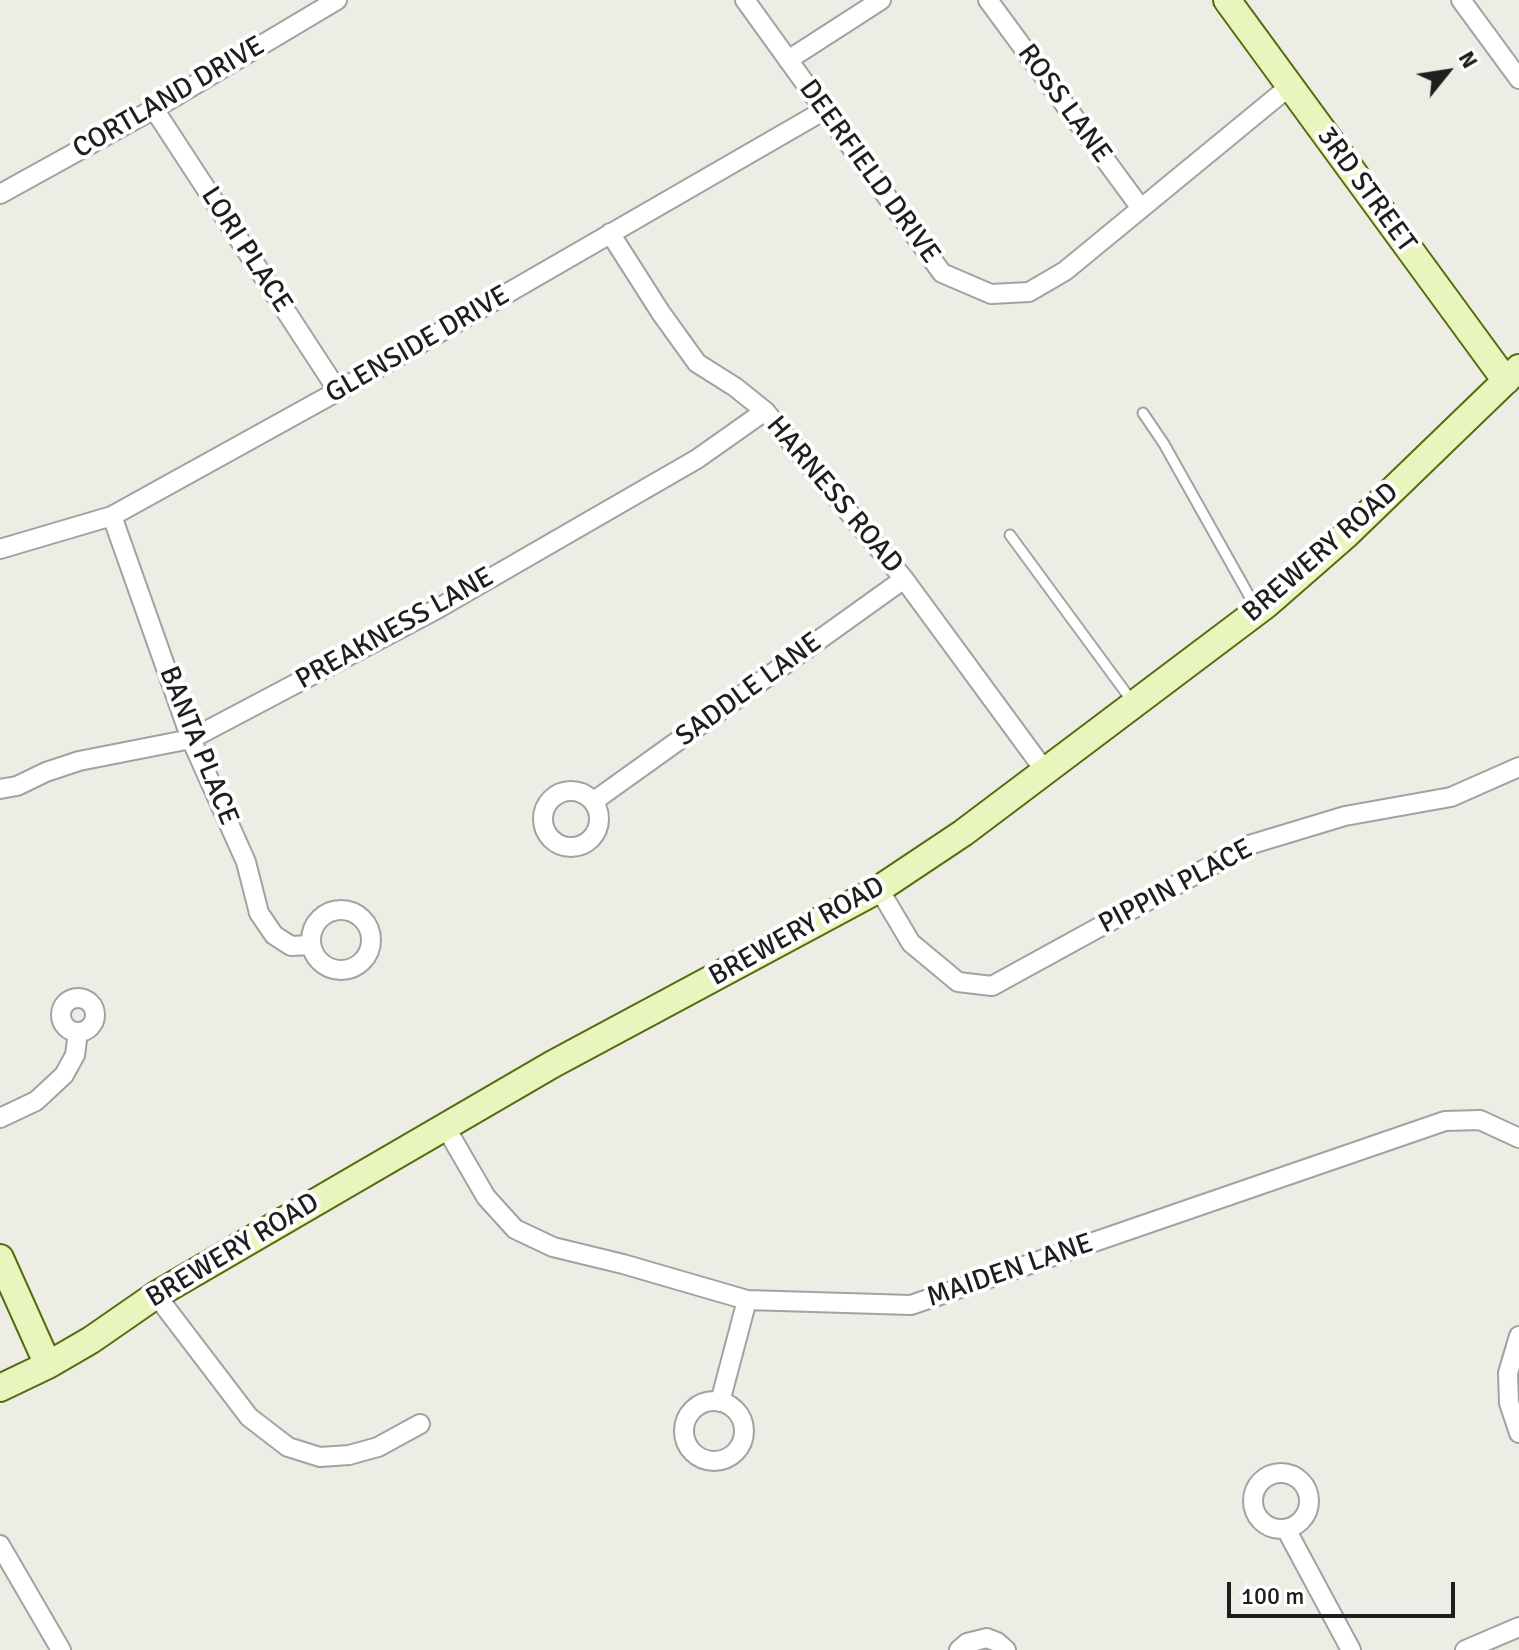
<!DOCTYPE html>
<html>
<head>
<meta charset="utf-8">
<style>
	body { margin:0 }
	#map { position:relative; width:1519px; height:1650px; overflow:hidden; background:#eeede5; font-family:Signika,sans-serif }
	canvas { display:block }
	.north { position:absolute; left:1407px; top:32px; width:80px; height:80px; -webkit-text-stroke:6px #fff; paint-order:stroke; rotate:60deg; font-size:22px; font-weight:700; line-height:32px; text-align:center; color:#1e1e1e }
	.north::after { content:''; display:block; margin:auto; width:28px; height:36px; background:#1e1e1e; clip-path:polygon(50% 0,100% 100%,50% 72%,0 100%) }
	.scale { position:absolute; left:1227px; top:1582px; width:228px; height:36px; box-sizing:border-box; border:4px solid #1e1e1e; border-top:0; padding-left:10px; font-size:24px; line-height:28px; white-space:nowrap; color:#1e1e1e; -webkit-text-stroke:6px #fff; paint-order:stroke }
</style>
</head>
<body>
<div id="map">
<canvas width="1519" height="1650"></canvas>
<div class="north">N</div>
<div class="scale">100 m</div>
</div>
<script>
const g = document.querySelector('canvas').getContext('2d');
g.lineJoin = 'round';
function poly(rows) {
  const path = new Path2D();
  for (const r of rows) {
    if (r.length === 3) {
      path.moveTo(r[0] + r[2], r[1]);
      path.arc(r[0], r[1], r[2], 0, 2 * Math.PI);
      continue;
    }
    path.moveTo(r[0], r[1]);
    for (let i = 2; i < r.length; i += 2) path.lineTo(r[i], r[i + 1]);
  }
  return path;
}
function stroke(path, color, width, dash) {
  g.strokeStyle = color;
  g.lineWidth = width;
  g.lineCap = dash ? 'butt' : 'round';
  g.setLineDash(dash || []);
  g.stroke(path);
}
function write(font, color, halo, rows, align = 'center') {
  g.font = font + ' Signika,sans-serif';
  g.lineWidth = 8;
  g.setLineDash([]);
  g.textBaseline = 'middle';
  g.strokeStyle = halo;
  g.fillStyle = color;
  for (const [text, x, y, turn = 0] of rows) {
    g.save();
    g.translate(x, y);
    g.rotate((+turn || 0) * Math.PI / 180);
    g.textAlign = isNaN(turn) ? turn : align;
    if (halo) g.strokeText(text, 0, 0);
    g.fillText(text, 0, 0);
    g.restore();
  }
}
const lane = poly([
	[1143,413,1164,444,1256,608],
	[1010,535,1132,701]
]);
const street = poly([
	[745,0,942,273,991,294,1029,292,1065,271,1290,86],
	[988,0,1140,207],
	[1461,0,1519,79],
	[788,60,881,0],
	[154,109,338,391],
	[0,194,154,109,337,0],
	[610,233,661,313,697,363,735,387,765,411,904,579,1045,771],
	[112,516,191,739,246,862,259,913,274,935,291,946,311,945],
	[0,549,112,516,338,391,823,111],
	[0,789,17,786,46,772,79,761,191,739,437,609,697,459,765,411],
	[571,819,28],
	[594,801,904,579],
	[879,889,911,943,958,982,992,986,1249,845,1345,816,1451,797,1519,767],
	[341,940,30],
	[78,1015,17],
	[0,1118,36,1101,64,1075,75,1055,78,1032],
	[446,1128,486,1197,515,1229,553,1247,623,1264,747,1300,911,1305,1445,1121,1480,1120,1519,1138],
	[156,1295,249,1417,288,1447,320,1457,349,1455,378,1447,420,1424],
	[1519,1336,1508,1373,1509,1403,1519,1433],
	[714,1431,30],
	[720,1402,747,1300],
	[1281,1501,28],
	[1286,1529,1351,1650],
	[0,1545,61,1650],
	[959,1650,967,1643,987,1638,997,1642,1006,1650],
	[1465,1650,1519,1627]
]);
const secondary = poly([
	[1227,0,1506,381],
	[0,1258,48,1365],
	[0,1388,48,1365,91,1340,156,1295,553,1064,879,889,963,833,1267,604,1346,535,1519,368]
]);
stroke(lane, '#a2a2a2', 13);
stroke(street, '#a2a2a2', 22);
stroke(secondary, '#526e0c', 30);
stroke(lane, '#fff', 9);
stroke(street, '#fff', 18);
stroke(secondary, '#e8f5bc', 26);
write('28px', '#1e1e1e', '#fff', [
	["CORTLAND DRIVE",169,98,-30],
	["ROSS LANE",1064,104,54],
	["DEERFIELD DRIVE",869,172,54],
	["3RD STREET",1366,190,54],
	["LORI PLACE",246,250,57],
	["GLENSIDE DRIVE",418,345,-30],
	["HARNESS ROAD",834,495,50],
	["BREWERY ROAD",1321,553,-41],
	["PREAKNESS LANE",395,629,-29],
	["SADDLE LANE",749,690,-36],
	["BANTA PLACE",198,746,68],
	["PIPPIN PLACE",1176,887,-28],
	["BREWERY ROAD",797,932,-29],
	["BREWERY ROAD",233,1251,-31],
	["MAIDEN LANE",1010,1271,-19]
]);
</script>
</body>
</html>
